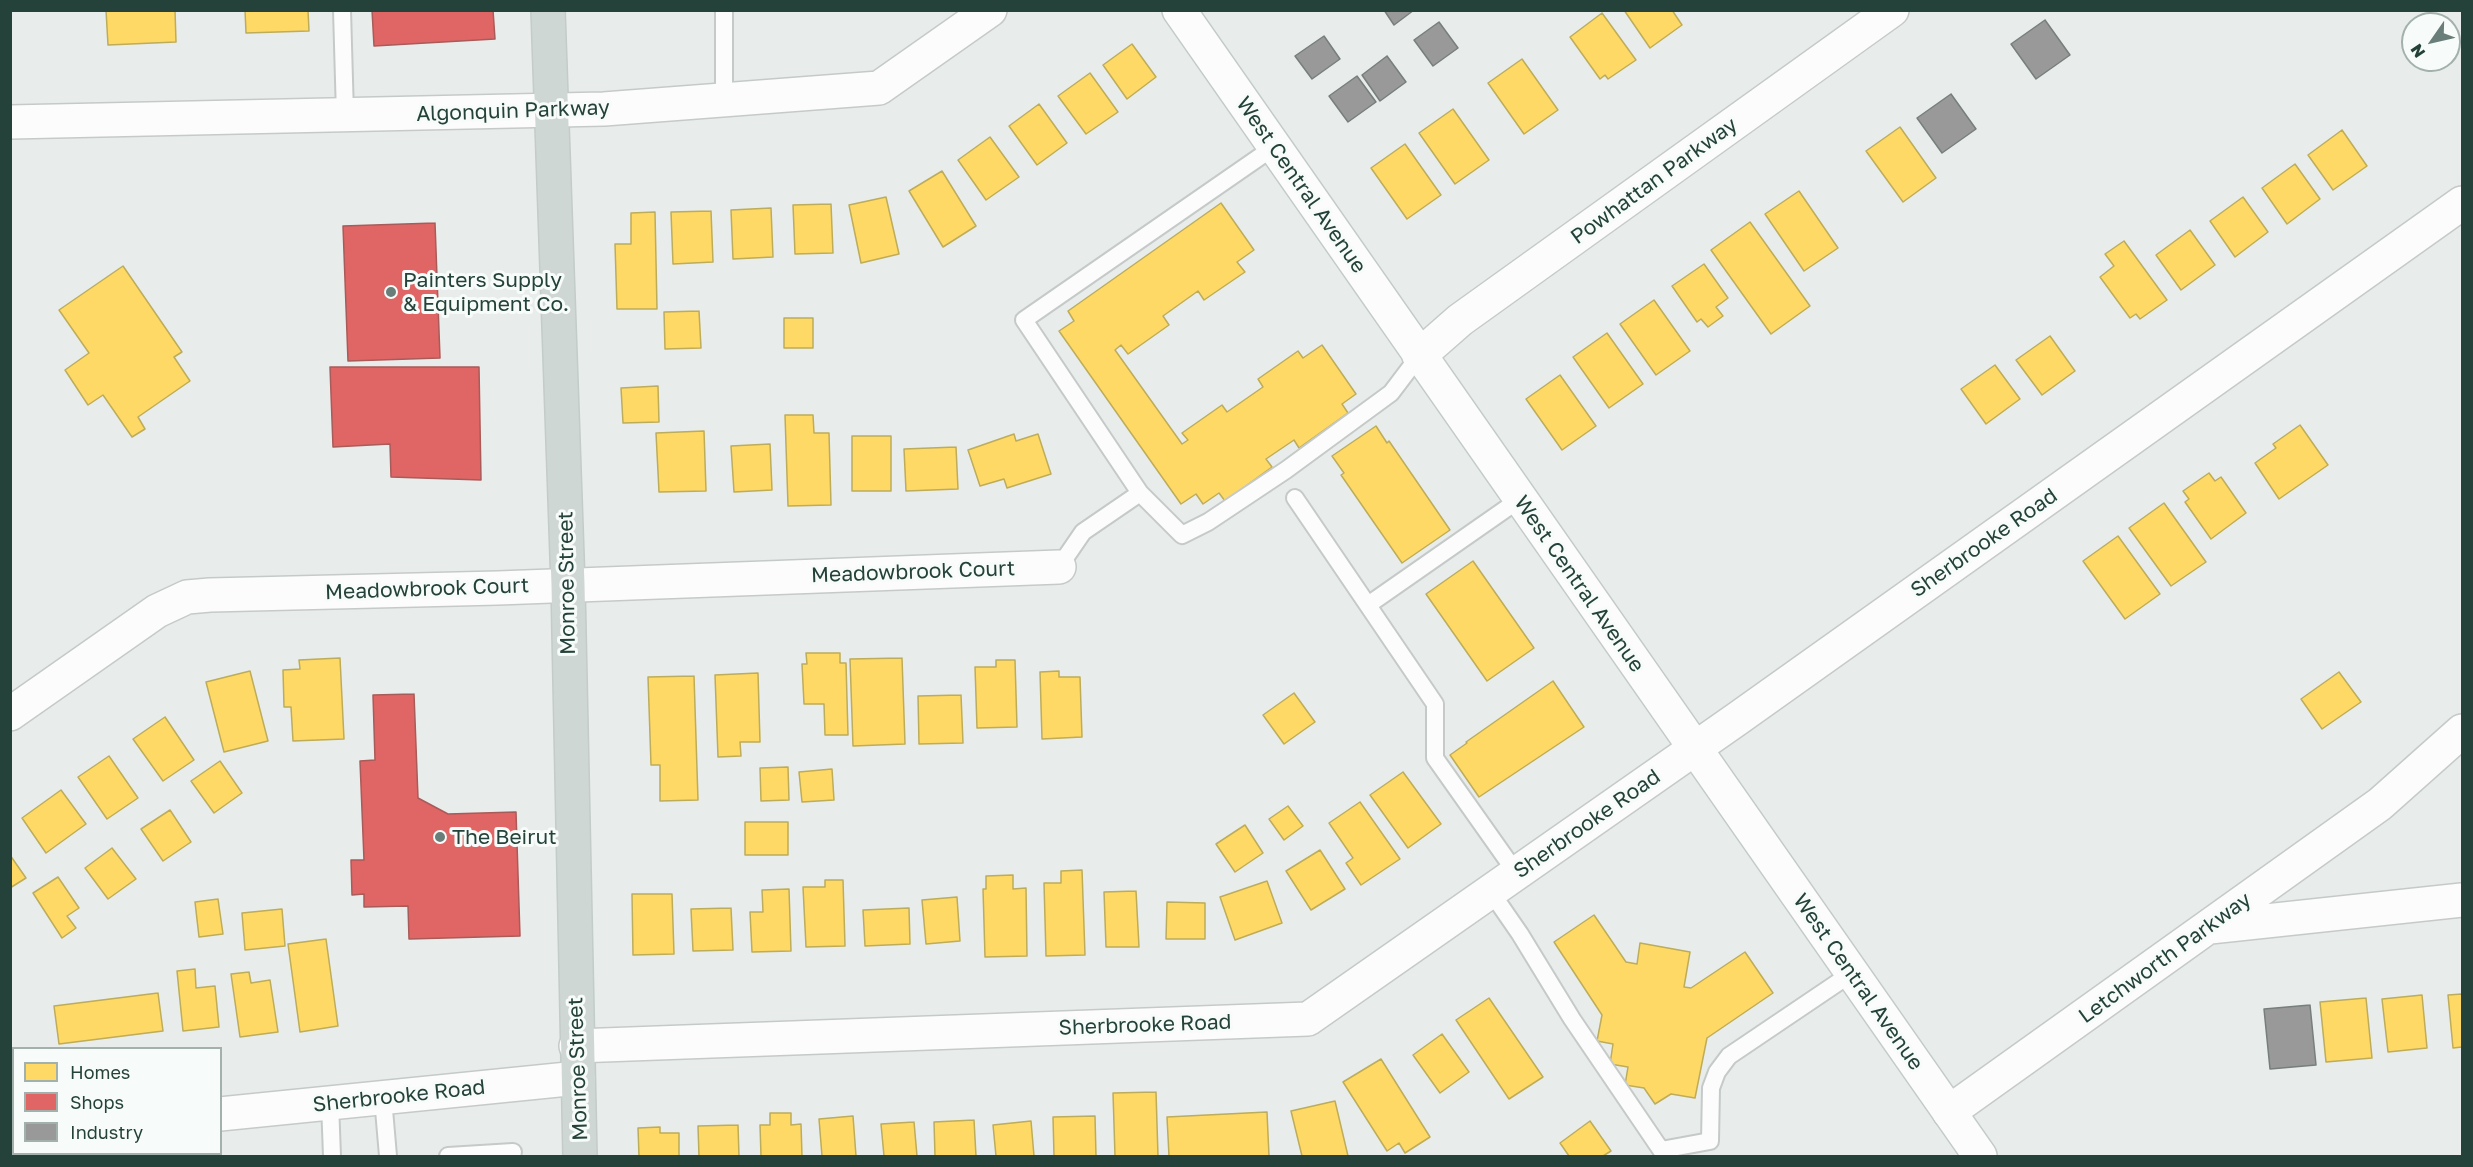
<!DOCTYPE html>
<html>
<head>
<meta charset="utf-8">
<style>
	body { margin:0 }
	#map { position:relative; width:2473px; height:1167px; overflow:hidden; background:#e8edeb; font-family:"Golos Text",sans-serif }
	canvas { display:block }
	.frame { position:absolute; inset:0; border:12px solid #24423a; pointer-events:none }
	.legend { position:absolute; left:12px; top:1047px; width:210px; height:108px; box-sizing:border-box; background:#f7fbf9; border:2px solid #a3b1ad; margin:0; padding:8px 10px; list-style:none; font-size:18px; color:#24423a }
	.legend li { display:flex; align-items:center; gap:12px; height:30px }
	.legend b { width:30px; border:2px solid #a3b1ad }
	.north { position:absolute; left:2401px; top:12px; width:60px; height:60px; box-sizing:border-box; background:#f7fbf9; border:2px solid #a3b1ad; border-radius:50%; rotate:236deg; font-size:16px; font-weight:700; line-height:24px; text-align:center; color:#24423a }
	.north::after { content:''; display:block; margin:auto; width:21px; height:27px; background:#697e78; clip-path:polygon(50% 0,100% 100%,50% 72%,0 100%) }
</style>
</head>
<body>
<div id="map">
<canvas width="2473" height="1167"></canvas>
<div class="frame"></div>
<ul class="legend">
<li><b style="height:16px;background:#ffd966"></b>Homes</li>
<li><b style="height:16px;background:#e06666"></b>Shops</li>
<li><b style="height:16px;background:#999"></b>Industry</li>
</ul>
<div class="north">N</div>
</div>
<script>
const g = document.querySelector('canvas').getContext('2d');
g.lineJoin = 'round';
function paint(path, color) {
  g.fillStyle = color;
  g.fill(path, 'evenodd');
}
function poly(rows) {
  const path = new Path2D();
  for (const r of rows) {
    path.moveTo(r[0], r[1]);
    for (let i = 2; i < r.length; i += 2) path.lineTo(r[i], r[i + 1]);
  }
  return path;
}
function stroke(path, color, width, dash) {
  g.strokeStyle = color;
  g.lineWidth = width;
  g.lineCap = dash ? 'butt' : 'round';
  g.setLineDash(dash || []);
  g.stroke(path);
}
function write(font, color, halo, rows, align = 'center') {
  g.font = font + ' "Golos Text",sans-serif';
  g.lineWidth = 6;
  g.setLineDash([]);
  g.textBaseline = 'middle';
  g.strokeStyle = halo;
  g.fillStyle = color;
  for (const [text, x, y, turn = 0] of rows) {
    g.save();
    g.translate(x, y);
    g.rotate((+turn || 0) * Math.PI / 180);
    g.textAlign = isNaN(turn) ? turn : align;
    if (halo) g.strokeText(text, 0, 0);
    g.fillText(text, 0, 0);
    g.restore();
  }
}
const homes = poly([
	[106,10,175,10,176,42,108,45,106,10],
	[245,10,308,10,309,31,246,33,245,10],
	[1624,10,1672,10,1682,25,1650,48,1624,10],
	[1602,13,1636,60,1608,79,1605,75,1600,79,1570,37,1602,13],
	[1132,44,1156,77,1127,99,1103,65,1132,44],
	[1522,59,1558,110,1524,134,1488,83,1522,59],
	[1090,73,1118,112,1086,134,1058,96,1090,73],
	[1039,104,1067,143,1037,165,1009,126,1039,104],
	[1453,109,1489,160,1455,184,1419,133,1453,109],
	[1900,127,1936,178,1903,202,1866,151,1900,127],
	[2342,130,2367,166,2333,190,2308,155,2342,130],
	[990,137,1019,177,986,200,958,160,990,137],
	[1405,144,1441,195,1407,219,1371,168,1405,144],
	[2295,164,2320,199,2287,224,2262,188,2295,164],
	[942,171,976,226,943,247,909,191,942,171],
	[1799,191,1838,248,1804,271,1765,214,1799,191],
	[886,197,899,254,861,263,849,205,886,197],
	[2243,197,2268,232,2235,257,2210,221,2243,197],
	[1221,203,1254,250,1237,262,1245,272,1204,300,1198,291,1163,316,1169,325,1128,354,1121,345,1115,350,1182,444,1188,440,1182,433,1222,405,1227,412,1263,387,1258,379,1298,351,1303,358,1322,345,1356,394,1342,404,1348,413,1299,448,1294,440,1266,459,1272,467,1225,501,1219,493,1203,504,1196,494,1181,504,1059,331,1074,321,1068,311,1221,203],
	[831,204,833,253,795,254,793,205,831,204],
	[771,208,773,257,733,259,731,210,771,208],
	[711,211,713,262,673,264,671,212,711,211],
	[655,212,657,309,617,309,615,244,631,244,631,213,655,212],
	[1750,222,1810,306,1771,334,1711,250,1750,222],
	[2190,230,2215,265,2181,290,2156,255,2190,230],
	[2124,241,2167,300,2140,319,2136,314,2130,318,2100,277,2114,266,2105,254,2124,241],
	[1704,264,1728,298,1716,307,1723,316,1708,327,1701,319,1697,322,1672,286,1704,264],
	[123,266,182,352,174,357,190,381,138,417,145,429,132,437,103,395,88,405,65,370,89,353,59,310,123,266],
	[1654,300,1690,351,1656,375,1620,324,1654,300],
	[699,311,701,348,665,349,664,312,699,311],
	[784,318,813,318,813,348,784,348,784,318],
	[1607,333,1643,384,1609,408,1573,357,1607,333],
	[2050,336,2075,371,2042,395,2016,360,2050,336],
	[1995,365,2020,399,1986,424,1961,389,1995,365],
	[1560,375,1596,426,1562,450,1526,399,1560,375],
	[658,386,659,422,623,423,621,388,658,386],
	[785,415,813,415,814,433,829,433,831,505,788,506,785,415],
	[2300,425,2328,465,2279,499,2255,463,2276,448,2273,444,2300,425],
	[1376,426,1387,443,1389,441,1450,530,1402,563,1341,475,1344,473,1332,456,1376,426],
	[704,431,706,491,659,492,656,433,704,431],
	[1014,434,1016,441,1038,434,1051,474,1007,488,1004,479,980,486,968,450,1014,434],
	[852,436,891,436,891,491,852,491,852,436],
	[770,444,772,490,734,492,731,446,770,444],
	[956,447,958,489,906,491,904,449,956,447],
	[2209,473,2215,481,2221,477,2246,513,2211,539,2185,502,2189,499,2183,491,2209,473],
	[2164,503,2206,562,2171,586,2129,528,2164,503],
	[2118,536,2160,594,2125,619,2083,561,2118,536],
	[1473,561,1534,648,1487,681,1426,594,1473,561],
	[806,653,840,653,840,663,846,663,848,735,825,735,824,704,804,704,802,664,807,664,806,653],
	[340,658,344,739,293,741,291,707,284,707,283,670,300,669,299,660,340,658],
	[902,658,905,744,853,746,850,659,902,658],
	[996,660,1015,660,1017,727,977,728,975,667,996,667,996,660],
	[250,671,268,741,224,752,206,682,250,671],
	[1059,671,1059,677,1080,677,1082,737,1042,739,1040,672,1059,671],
	[2339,672,2361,702,2322,729,2301,699,2339,672],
	[758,673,760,742,740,742,741,756,718,757,715,675,758,673],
	[694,676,698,800,660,801,660,765,651,765,648,677,694,676],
	[1553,681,1584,727,1479,797,1450,755,1467,743,1466,742,1553,681],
	[1294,693,1315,722,1284,744,1263,715,1294,693],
	[961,695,963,743,919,744,918,696,961,695],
	[165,717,194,760,163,781,133,739,165,717],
	[109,756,138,798,107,819,78,777,109,756],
	[220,761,242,793,214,813,191,781,220,761],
	[788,767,789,800,761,801,760,768,788,767],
	[832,769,834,800,802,802,799,772,832,769],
	[1403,772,1441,824,1408,848,1370,795,1403,772],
	[61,790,86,824,46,853,22,818,61,790],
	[1360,802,1400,859,1361,885,1346,863,1353,858,1329,823,1360,802],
	[1288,806,1303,826,1284,840,1269,819,1288,806],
	[170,810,191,842,163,861,141,829,170,810],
	[745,822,788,822,788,855,745,855,745,822],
	[1245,825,1263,853,1235,872,1216,844,1245,825],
	[112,848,136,879,108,899,85,868,112,848],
	[1320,850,1345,889,1311,910,1286,871,1320,850],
	[10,855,26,878,10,888,10,855],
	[1082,870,1085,955,1046,956,1044,883,1061,883,1061,871,1082,870],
	[1013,875,1013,889,1026,888,1027,956,985,957,983,889,986,889,986,876,1013,875],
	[58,877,79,908,67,916,76,928,62,938,33,893,58,877],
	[825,880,843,880,845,946,806,947,803,887,825,887,825,880],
	[1267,881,1282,923,1235,940,1220,897,1267,881],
	[789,889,791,951,752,952,750,912,763,912,762,890,789,889],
	[1136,891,1139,947,1106,947,1104,892,1136,891],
	[632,894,672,894,674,954,633,955,632,894],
	[957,897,960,941,926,944,922,900,957,897],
	[218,899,223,934,199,937,195,902,218,899],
	[1167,902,1205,903,1205,939,1166,939,1167,902],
	[731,908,733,950,693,951,691,909,731,908],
	[909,908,910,944,865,946,863,910,909,908],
	[282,909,285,946,245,950,242,913,282,909],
	[1594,915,1626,962,1637,964,1640,943,1690,952,1684,987,1691,988,1745,952,1773,993,1707,1038,1695,1098,1671,1094,1655,1104,1644,1088,1625,1085,1628,1067,1610,1064,1613,1044,1597,1041,1602,1015,1554,942,1594,915],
	[326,939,338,1026,300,1032,288,944,326,939],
	[195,969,196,988,215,986,219,1027,183,1031,177,971,195,969],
	[249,972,251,983,270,980,278,1032,240,1037,231,974,249,972],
	[158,993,163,1031,59,1044,54,1006,158,993],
	[2462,994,2462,1047,2453,1048,2448,995,2462,994],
	[2422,995,2427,1048,2388,1052,2382,999,2422,995],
	[1489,998,1543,1077,1509,1099,1456,1020,1489,998],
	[2366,998,2372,1058,2326,1062,2320,1002,2366,998],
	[1442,1034,1469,1072,1440,1093,1413,1055,1442,1034],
	[1381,1059,1430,1137,1405,1153,1399,1143,1387,1151,1343,1082,1381,1059],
	[1156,1092,1158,1156,1115,1156,1113,1093,1156,1092],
	[1335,1101,1348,1156,1302,1156,1291,1111,1335,1101],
	[1267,1112,1269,1156,1169,1156,1167,1117,1267,1112],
	[770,1113,791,1113,791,1125,801,1124,802,1156,761,1156,760,1125,770,1125,770,1113],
	[853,1116,856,1156,822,1156,819,1119,853,1116],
	[1095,1116,1096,1156,1054,1156,1053,1117,1095,1116],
	[974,1120,976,1156,935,1156,934,1122,974,1120],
	[1031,1121,1034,1156,996,1156,993,1125,1031,1121],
	[1590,1121,1611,1151,1603,1156,1569,1156,1560,1143,1590,1121],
	[914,1122,917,1156,884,1156,881,1124,914,1122],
	[738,1125,739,1156,699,1156,698,1126,738,1125],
	[660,1127,660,1133,679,1133,679,1156,639,1156,638,1128,660,1127]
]);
paint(homes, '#ffd966');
stroke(homes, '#bdac59', 1.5);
const shops = poly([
	[372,10,493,10,495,39,374,46,372,10],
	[435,223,440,358,348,361,343,226,435,223],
	[330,367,479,367,481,480,391,477,390,444,333,447,330,367],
	[414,694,418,798,448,814,516,812,520,936,409,939,408,906,364,907,364,894,352,895,351,860,364,860,360,761,375,760,373,695,414,694]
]);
paint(shops, '#e06666');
stroke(shops, '#a85b59', 1.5);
const industry = poly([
	[1384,10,1414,10,1394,25,1384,10],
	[2045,20,2070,55,2036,79,2011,44,2045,20],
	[1439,22,1458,48,1433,66,1414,40,1439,22],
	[1324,36,1340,59,1312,79,1295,56,1324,36],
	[1387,56,1406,82,1380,101,1362,75,1387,56],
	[1357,76,1376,102,1348,122,1329,96,1357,76],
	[1951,94,1976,129,1942,153,1917,118,1951,94],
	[2310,1005,2316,1065,2270,1069,2264,1009,2310,1005]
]);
paint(industry, '#999');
stroke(industry, '#767f7c', 1.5);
const lane = poly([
	[342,10,345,115],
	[724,100,724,10],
	[1140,493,1182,535,1208,522,1286,470,1391,393,1419,356],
	[1295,498,1435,704,1435,758,1517,874],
	[1059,567,1083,532,1140,493,1024,320,1274,147],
	[1368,605,1520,499],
	[1491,892,1520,934,1572,1019,1661,1150,1710,1141,1711,1088,1717,1072,1729,1056,1852,973],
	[383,1098,388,1156],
	[330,1103,332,1156],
	[448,1156,513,1152]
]);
const street = poly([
	[10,122,604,109,879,88,990,10],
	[1419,356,1460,320,1892,10],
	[10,714,157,611,187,597,210,595,498,588,1059,567],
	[2210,927,2462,900],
	[576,1046,1308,1019,1737,719,2462,203],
	[1949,1112,2380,804,2462,731],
	[220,1114,578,1078],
	[10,1134,14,1134]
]);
const secondary = poly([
	[1179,10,1980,1156]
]);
const primary = poly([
	[548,10,568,585,580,1156]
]);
stroke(lane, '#c5cac8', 20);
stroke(street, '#c5cac8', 36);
stroke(secondary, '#c3cbc8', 36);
stroke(primary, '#c3ccc9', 36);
stroke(lane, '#fcfcfc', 16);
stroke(street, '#fcfcfc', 33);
stroke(secondary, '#fcfcfc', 33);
stroke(primary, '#cfd7d5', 33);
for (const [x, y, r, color] of [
	[391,292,6,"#697e78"],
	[440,837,6,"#697e78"]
]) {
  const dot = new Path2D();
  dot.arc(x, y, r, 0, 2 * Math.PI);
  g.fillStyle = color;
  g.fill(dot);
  stroke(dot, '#f7fbf9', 2);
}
write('21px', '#24423a', '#f7fbf9', [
	["Algonquin Parkway",513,111,-2],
	["Powhattan Parkway",1654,181,-36],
	["West Central Avenue",1301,185,55],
	["Sherbrooke Road",1984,543,-35],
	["Meadowbrook Court",913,572,-2],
	["Monroe Street",567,583,-91],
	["West Central Avenue",1579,584,55],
	["Meadowbrook Court",427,589,-2],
	["Sherbrooke Road",1587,824,-35],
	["Letchworth Parkway",2165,958,-36],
	["West Central Avenue",1858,982,55],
	["Sherbrooke Road",1145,1025,-2],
	["Monroe Street",578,1069,-92],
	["Sherbrooke Road",399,1096,-6]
]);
write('21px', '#24423a', '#f7fbf9', [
	["Painters Supply",403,280],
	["& Equipment Co.",403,304],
	["The Beirut",452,837]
], 'left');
</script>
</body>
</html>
